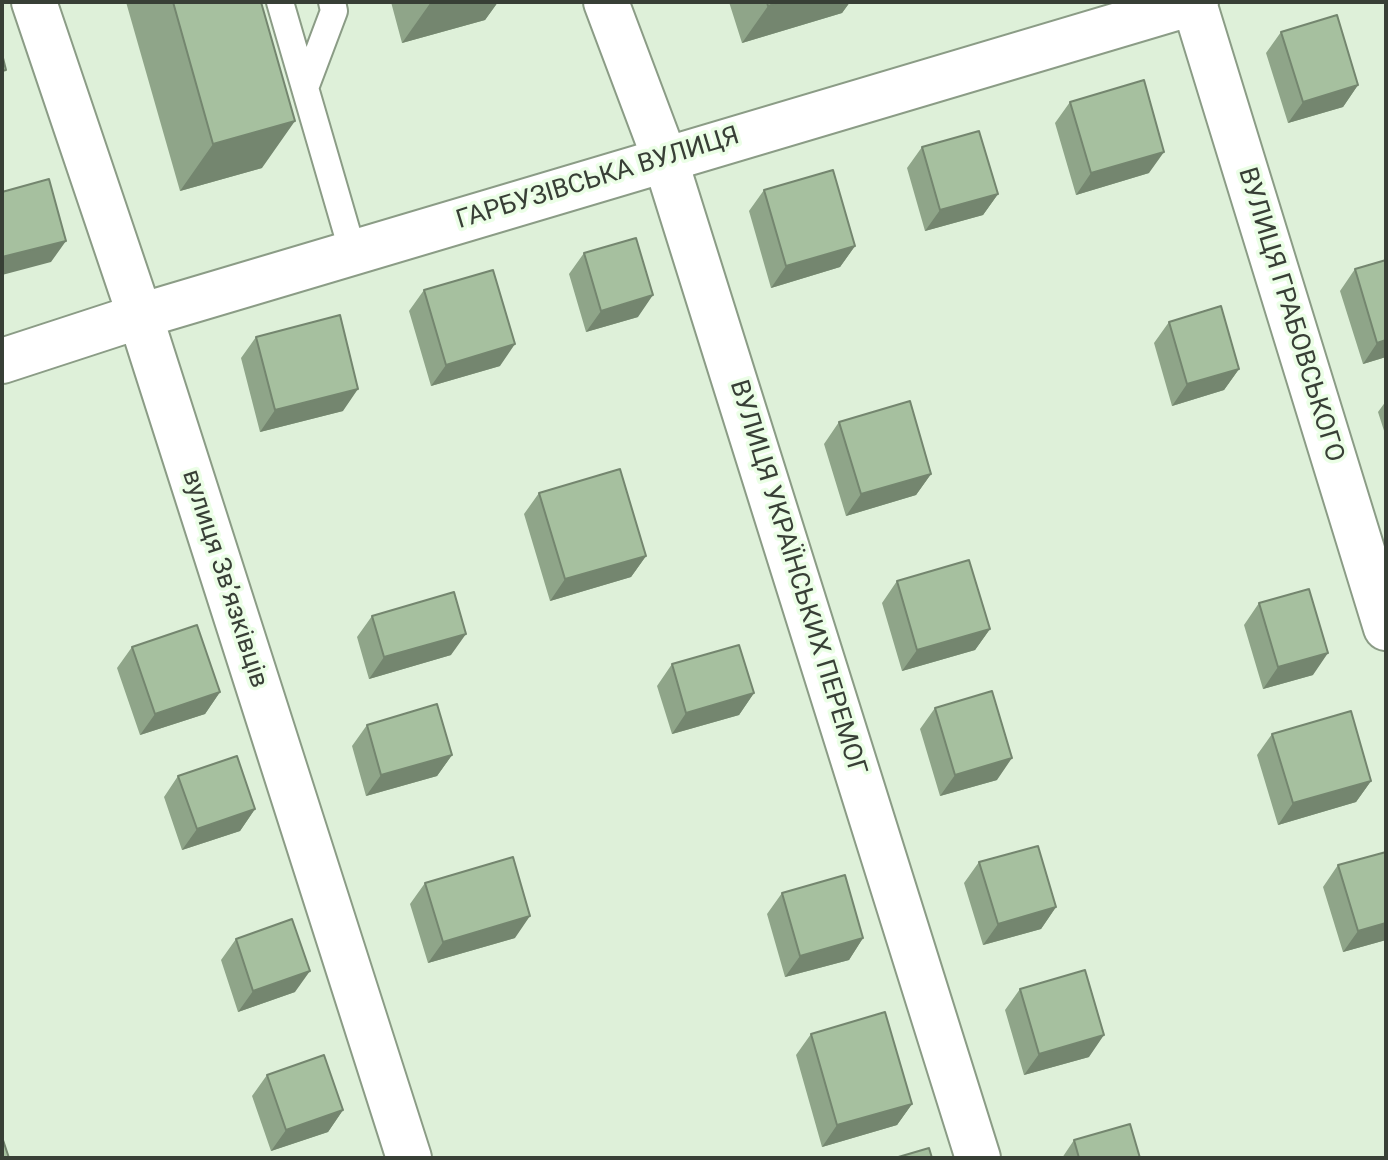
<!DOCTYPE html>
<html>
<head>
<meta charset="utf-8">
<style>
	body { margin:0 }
	#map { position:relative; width:1388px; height:1160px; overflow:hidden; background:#def0d9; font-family:Roboto,sans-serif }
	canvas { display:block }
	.frame { position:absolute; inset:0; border:4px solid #383f36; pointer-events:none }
</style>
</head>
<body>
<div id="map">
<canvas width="1388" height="1160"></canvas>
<div class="frame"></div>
</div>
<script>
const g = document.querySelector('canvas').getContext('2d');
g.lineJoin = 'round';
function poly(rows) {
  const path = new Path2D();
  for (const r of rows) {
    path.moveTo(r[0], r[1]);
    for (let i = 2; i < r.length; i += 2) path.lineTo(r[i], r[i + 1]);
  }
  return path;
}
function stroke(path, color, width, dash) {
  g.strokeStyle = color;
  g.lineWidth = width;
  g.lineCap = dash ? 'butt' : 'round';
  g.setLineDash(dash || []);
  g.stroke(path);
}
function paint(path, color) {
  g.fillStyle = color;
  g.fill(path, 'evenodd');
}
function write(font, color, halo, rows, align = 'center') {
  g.font = font + ' Roboto,sans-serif';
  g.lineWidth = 7;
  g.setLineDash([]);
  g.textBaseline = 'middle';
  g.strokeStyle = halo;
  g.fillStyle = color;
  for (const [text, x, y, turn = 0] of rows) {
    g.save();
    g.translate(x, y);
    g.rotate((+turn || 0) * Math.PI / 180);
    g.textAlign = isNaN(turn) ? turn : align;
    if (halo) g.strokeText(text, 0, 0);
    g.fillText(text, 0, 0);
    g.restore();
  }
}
const service = poly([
	[280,2,353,253],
	[305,88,334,11,332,2]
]);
const minor = poly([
	[34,2,140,316,409,1158],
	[606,2,665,159,978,1158],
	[1194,3,1386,628],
	[2,361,140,316,1196,2]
]);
stroke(service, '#8b9c86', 30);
stroke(minor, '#8b9c86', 48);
stroke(service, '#fff', 26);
stroke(minor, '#fff', 44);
paint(poly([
	[126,2,261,2,262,168,180,191],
	[391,2,498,2,485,20,402,43],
	[729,2,850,2,842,13,742,43],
	[1281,32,1358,85,1343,107,1288,123,1266,53],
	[1070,102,1149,173,1076,195,1055,123],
	[922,147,998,194,983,215,925,231,907,168],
	[764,190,855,246,840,267,771,288,749,211],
	[584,253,638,317,586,332,569,274],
	[1355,269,1386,357,1363,364,1340,291],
	[424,290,500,366,431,386,409,311],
	[1169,322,1239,369,1224,390,1172,406,1154,343],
	[256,337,343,411,260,432,241,358],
	[1386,401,1386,437,1378,412],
	[839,422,931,474,916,495,846,516,824,444],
	[539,493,646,556,631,577,550,601,524,514],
	[897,581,990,629,975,650,902,671,882,603],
	[1259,603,1313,675,1263,689,1244,625],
	[372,616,451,655,369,679,357,637],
	[132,647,220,692,205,714,140,735,117,668],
	[672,664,754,693,739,715,672,734,657,686],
	[935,708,997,780,940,796,920,729],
	[367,725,452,755,437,776,366,796,352,746],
	[1272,734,1371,781,1356,802,1278,825,1257,755],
	[178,776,255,809,240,831,182,850,164,797],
	[979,862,1056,907,1041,929,983,945,964,883],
	[1338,865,1386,940,1343,952,1323,887],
	[425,883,515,938,428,963,410,904],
	[782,893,863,938,849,960,785,977,767,914],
	[236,939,295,992,238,1012,221,960],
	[1020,989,1089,1057,1024,1075,1005,1010],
	[811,1034,912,1104,897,1125,822,1147,796,1055],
	[267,1075,343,1110,328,1132,271,1151,252,1096],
	[1074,1140,1140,1158,1062,1158]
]), '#8fa589');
paint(poly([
	[431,2,498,2,485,20,402,43],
	[780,2,850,2,842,13,742,43,768,6],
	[1358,85,1343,107,1288,123,1303,102],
	[295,121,262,168,180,191,213,144],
	[1164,152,1149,173,1076,195,1091,173],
	[998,194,983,215,925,231,940,210],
	[66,241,51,262,2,275,2,257],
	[855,246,840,267,771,288,786,266],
	[653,295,638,317,586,332,601,311],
	[1386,340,1386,357,1363,364,1377,343],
	[515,344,500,366,431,386,446,365],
	[1239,369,1224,390,1172,406,1187,384],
	[358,389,343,411,260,432,275,410],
	[931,474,916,495,846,516,861,494],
	[646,556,631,577,550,601,565,579],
	[990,629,975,650,902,671,917,650],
	[466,634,451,655,369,679,384,657],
	[1328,653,1313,675,1263,689,1278,667],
	[220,692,205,714,140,735,155,714],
	[754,693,739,715,672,734,686,713],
	[452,755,437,776,366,796,381,775],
	[1012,758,997,780,940,796,955,775],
	[1371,781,1356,802,1278,825,1293,803],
	[255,809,240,831,182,850,197,829],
	[1056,907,1041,929,983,945,998,924],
	[530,916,515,938,428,963,443,942],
	[1386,923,1386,940,1343,952,1358,931],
	[863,938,849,960,785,977,800,956],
	[310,971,295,992,238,1012,253,991],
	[1104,1035,1089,1057,1024,1075,1039,1054],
	[912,1104,897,1125,822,1147,837,1125],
	[343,1110,328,1132,271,1151,286,1130]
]), '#74866f');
const building = poly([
	[173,2,261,2,295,121,213,144,173,2],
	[767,2,780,2,768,6,767,2],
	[1337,15,1358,85,1303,102,1281,32,1337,15],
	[2,54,6,70,2,71,2,54],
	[1144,80,1164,152,1091,173,1070,102,1144,80],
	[979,131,998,194,940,210,922,147,979,131],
	[833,170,855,246,786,266,764,190,833,170],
	[49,179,66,241,2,257,2,192,49,179],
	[636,238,653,295,601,311,584,253,636,238],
	[1386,260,1386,340,1377,343,1355,269,1386,260],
	[493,270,515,344,446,365,424,290,493,270],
	[1221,306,1239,369,1187,384,1169,322,1221,306],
	[340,315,358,389,275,410,256,337,340,315],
	[910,401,931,474,861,494,839,422,910,401],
	[620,469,646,556,565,579,539,493,620,469],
	[969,560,990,629,917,650,897,581,969,560],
	[1309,589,1328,653,1278,667,1259,603,1309,589],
	[454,592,466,634,384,657,372,616,454,592],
	[197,625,220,692,155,714,132,647,197,625],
	[739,645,754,693,686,713,672,664,739,645],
	[992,691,1012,758,955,775,935,708,992,691],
	[437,704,452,755,381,775,367,725,437,704],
	[1351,711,1371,781,1293,803,1272,734,1351,711],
	[237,756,255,809,197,829,178,776,237,756],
	[1038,846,1056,907,998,924,979,862,1038,846],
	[1386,852,1386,923,1358,931,1338,865,1386,852],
	[513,857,530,916,443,942,425,883,513,857],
	[845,875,863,938,800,956,782,893,845,875],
	[292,919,310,971,253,991,236,939,292,919],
	[1085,970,1104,1035,1039,1054,1020,989,1085,970],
	[885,1012,912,1104,837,1125,811,1034,885,1012],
	[324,1055,343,1110,286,1130,267,1075,324,1055],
	[1130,1124,1140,1158,1079,1158,1074,1140,1130,1124],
	[2,1137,9,1158,2,1158,2,1137],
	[929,1148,932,1158,895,1158,929,1148]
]);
paint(building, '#a6c09f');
stroke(building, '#74866f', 2);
write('26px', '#383f36', '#ebfee6', [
	["ГАРБУЗІВСЬКА ВУЛИЦЯ",598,179,-17],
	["ВУЛИЦЯ ГРАБОВСЬКОГО",1290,315,73],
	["ВУЛИЦЯ УКРАЇНСЬКИХ ПЕРЕМОГ",797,578,73],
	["вулиця Звʼязківців",224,579,72]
]);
</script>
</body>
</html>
